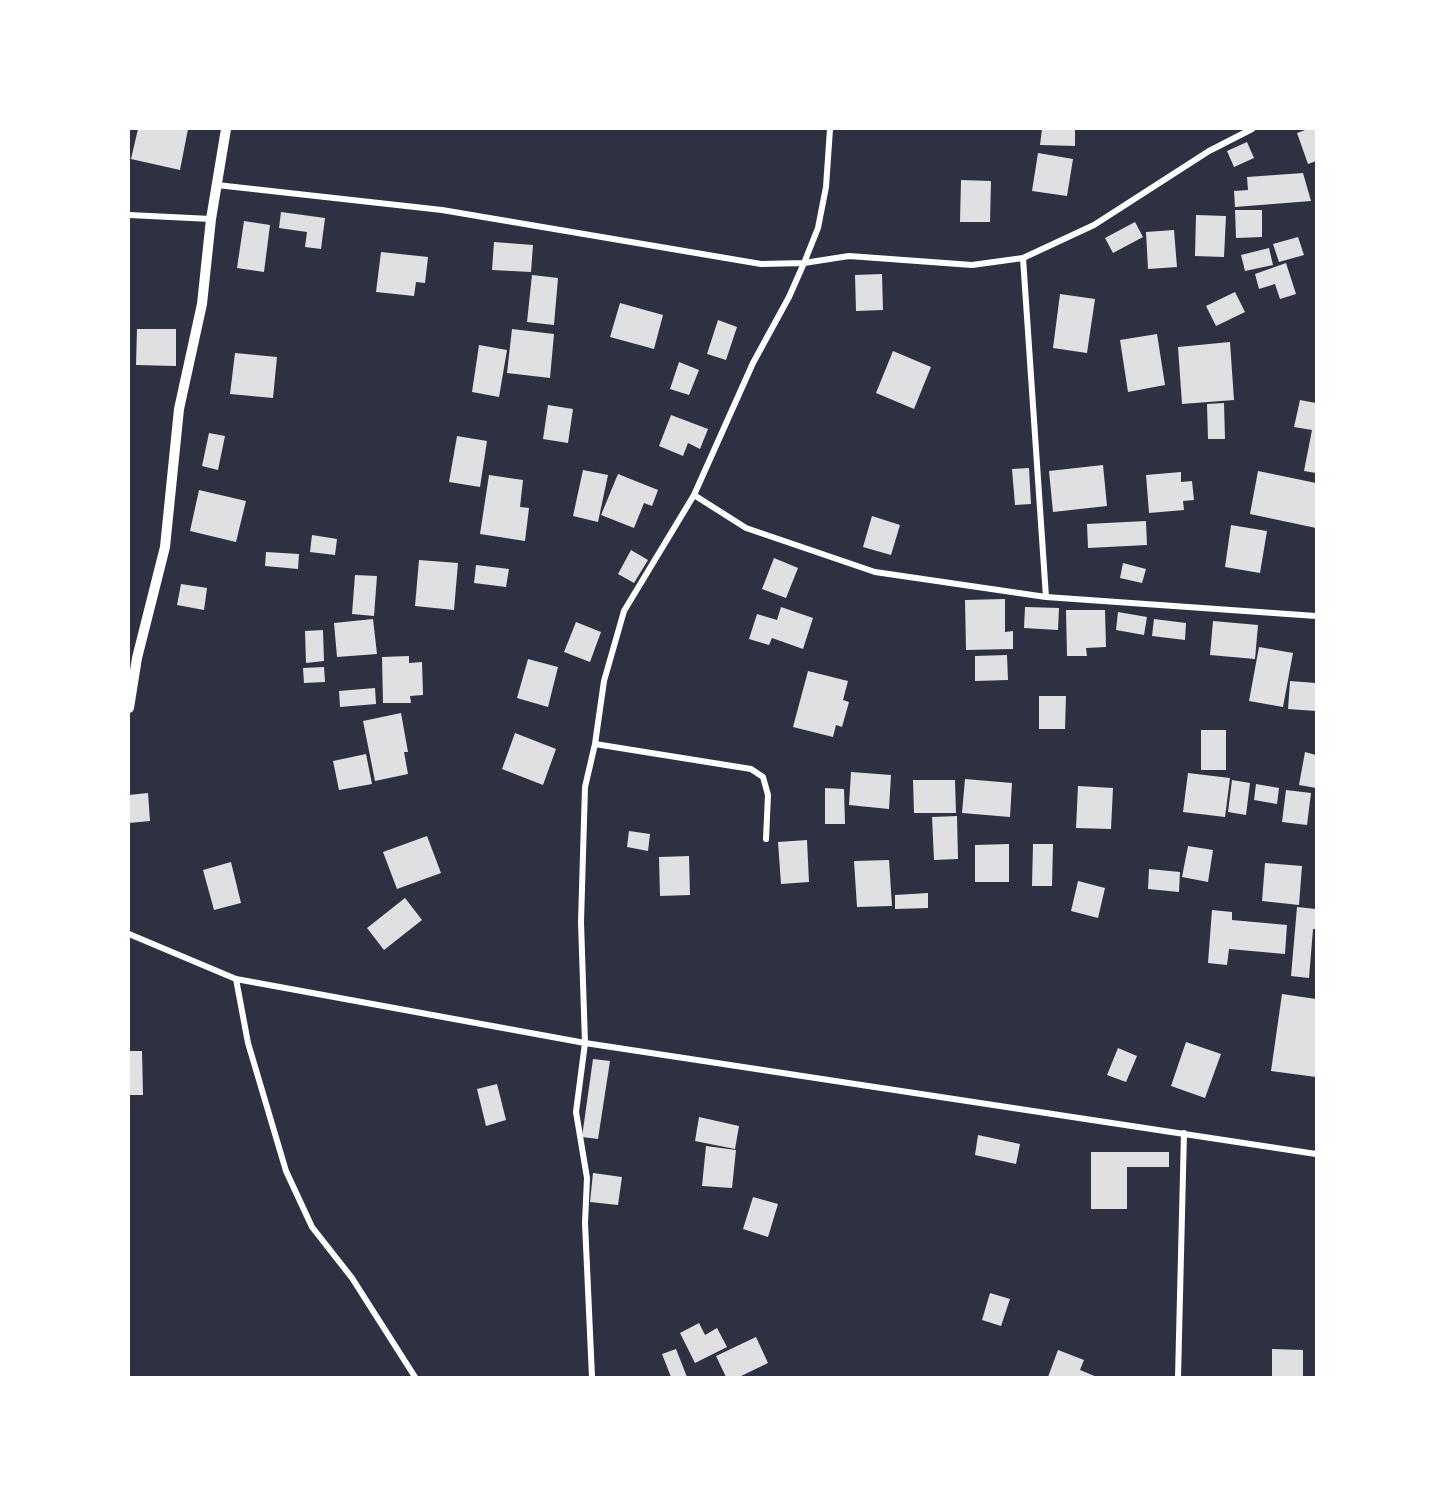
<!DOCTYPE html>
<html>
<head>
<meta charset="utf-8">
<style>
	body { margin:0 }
	#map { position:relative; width:1445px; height:1506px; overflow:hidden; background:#2d3142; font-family:Georgia,serif }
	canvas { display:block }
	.frame { position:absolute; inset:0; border:130px solid #fff; pointer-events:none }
</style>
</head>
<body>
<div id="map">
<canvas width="1445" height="1506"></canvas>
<div class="frame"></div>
</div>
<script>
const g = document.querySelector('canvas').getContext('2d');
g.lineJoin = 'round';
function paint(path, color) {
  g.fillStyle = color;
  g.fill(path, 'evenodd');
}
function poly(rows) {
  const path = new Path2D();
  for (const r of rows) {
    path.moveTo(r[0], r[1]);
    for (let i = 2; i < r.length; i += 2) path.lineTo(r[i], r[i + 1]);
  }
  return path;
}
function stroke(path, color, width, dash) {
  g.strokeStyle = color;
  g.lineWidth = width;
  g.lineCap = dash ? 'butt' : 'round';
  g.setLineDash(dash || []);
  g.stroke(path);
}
paint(poly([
	[138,129,188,129,180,170,131,159],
	[1042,129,1075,129,1075,146,1040,145],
	[1308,129,1316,129,1316,161,1308,164,1297,133],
	[1247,142,1254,158,1234,167,1227,151],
	[1038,153,1073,159,1067,196,1032,191],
	[1303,173,1311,201,1235,207,1234,191,1248,190,1247,177],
	[961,180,991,181,990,222,960,222],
	[1235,210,1262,210,1262,237,1236,238],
	[281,212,325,218,321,249,305,247,307,232,279,228],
	[1196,215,1226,216,1224,257,1195,256],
	[244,221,270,225,264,272,237,268],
	[1135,222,1143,237,1113,253,1105,238],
	[1174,230,1177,267,1148,269,1146,232],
	[1298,237,1304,255,1279,262,1273,244],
	[494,242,533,245,531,272,492,270],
	[1269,248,1273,265,1245,271,1241,255],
	[381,252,428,257,425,283,416,282,414,296,376,292],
	[1286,263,1296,294,1280,299,1275,284,1259,289,1255,274],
	[882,274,883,310,856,311,855,275],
	[532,275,558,278,554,325,527,322],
	[1235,292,1245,312,1216,326,1206,306],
	[1060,294,1095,299,1087,353,1053,348],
	[620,303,663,315,654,349,610,337],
	[718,320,737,327,726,360,707,354],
	[137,329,176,329,176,366,136,365],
	[512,329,554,334,550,378,507,373],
	[1157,334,1165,385,1128,392,1120,340],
	[1230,342,1234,400,1182,404,1178,347],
	[479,345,507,350,499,397,472,392],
	[893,351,931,367,914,409,876,393],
	[235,353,277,357,273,398,230,394],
	[679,362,699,370,689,395,670,389],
	[1300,400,1316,403,1316,473,1304,471,1312,430,1294,427],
	[1224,403,1225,439,1208,439,1207,404],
	[548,405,573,409,568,443,543,439],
	[671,415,708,429,700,449,688,443,683,456,659,446],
	[209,433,225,436,218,470,202,466],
	[457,436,487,441,480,487,449,482],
	[1103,465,1107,506,1053,512,1049,471],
	[1029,468,1031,504,1015,505,1012,469],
	[583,470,608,475,598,522,573,516],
	[1258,471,1316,483,1316,528,1250,514],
	[1181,472,1181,482,1192,481,1194,500,1183,501,1184,510,1149,513,1146,475],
	[618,474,658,490,652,506,644,503,634,528,601,515],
	[489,475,523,480,520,507,529,508,525,541,480,534],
	[199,490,246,501,236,542,190,531],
	[872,516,900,525,891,555,863,547],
	[1146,521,1147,545,1088,548,1087,524],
	[1231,525,1267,531,1260,573,1225,567],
	[312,535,337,539,335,555,310,552],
	[631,550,648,560,634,583,618,574],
	[266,552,299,554,298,569,265,566],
	[774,558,798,568,786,598,762,589],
	[419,560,458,563,454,610,415,606],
	[1123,563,1146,569,1142,583,1120,578],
	[476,565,509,569,506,587,474,583],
	[355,575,377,576,374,616,352,614],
	[181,584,207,588,204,610,177,605],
	[1005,599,1005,632,1013,631,1013,649,966,650,965,600],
	[781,607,813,618,803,649,772,638,769,645,749,639,757,614,777,620],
	[1025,607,1059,608,1058,630,1024,628],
	[1066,610,1105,610,1106,647,1086,648,1087,656,1067,656],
	[1118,612,1147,617,1144,635,1116,630],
	[373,619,377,654,337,657,334,623],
	[1154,619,1186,623,1185,640,1152,636],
	[1213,621,1258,625,1255,659,1210,655],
	[576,622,601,632,590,662,564,652],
	[323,630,324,661,306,663,305,631],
	[1259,647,1293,653,1283,707,1249,701],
	[1007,655,1008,680,975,681,975,656],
	[409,656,409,663,422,662,423,695,410,696,411,703,383,703,382,657],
	[528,659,558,667,548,707,517,698],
	[324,667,325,682,304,683,303,668],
	[808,671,848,681,843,700,849,702,842,727,836,725,833,737,793,727],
	[1290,681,1316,683,1316,711,1288,709],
	[375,688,376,704,340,707,339,691],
	[1039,696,1066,696,1065,729,1039,729],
	[401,713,408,752,404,752,408,774,375,781,363,721],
	[1201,730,1226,730,1226,770,1201,770],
	[515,733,556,749,543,785,502,769],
	[1305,752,1316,755,1316,788,1299,785],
	[366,754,372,784,339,790,333,761],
	[851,772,891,775,889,809,849,805],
	[1188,773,1230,778,1225,817,1183,812],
	[965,779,1012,783,1010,817,962,813],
	[913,780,955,780,956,813,914,813],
	[1232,780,1250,783,1246,815,1228,812],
	[1256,784,1279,788,1277,804,1254,800],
	[1078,786,1113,788,1111,829,1076,828],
	[825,788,844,789,845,824,825,824],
	[1286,790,1311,793,1307,825,1282,822],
	[148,793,150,821,129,823,129,795],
	[957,816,958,859,934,860,932,817],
	[629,831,650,834,648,851,627,847],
	[427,836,441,873,397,889,383,852],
	[807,840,809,882,781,884,778,842],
	[1009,844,1009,882,975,882,975,845],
	[1033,844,1053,844,1052,886,1032,886],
	[1188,846,1213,850,1208,882,1182,877],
	[689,856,690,895,660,896,659,857],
	[889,860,892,906,857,907,854,861],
	[231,862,241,903,214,910,203,870],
	[1265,863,1302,866,1299,905,1262,901],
	[1149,869,1180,872,1179,892,1148,889],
	[1078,881,1105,888,1098,918,1071,911],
	[928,893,928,908,895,909,895,895],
	[405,898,422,920,384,950,367,928],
	[1297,907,1316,909,1316,929,1313,929,1309,978,1291,976],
	[1212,910,1232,912,1232,920,1287,925,1285,954,1229,949,1227,965,1208,963],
	[1282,994,1316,999,1316,1077,1271,1071],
	[1186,1042,1221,1054,1205,1098,1171,1086],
	[1118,1048,1137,1056,1126,1082,1107,1075],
	[129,1051,142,1051,143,1095,129,1095],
	[593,1059,610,1061,598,1139,582,1137],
	[497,1084,506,1120,486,1126,477,1089],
	[699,1117,739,1126,735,1149,695,1141],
	[978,1135,1020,1144,1016,1164,975,1155],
	[706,1146,736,1150,732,1188,702,1186],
	[1091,1152,1169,1152,1169,1167,1127,1167,1127,1209,1091,1209],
	[593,1173,622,1177,618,1205,590,1202],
	[753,1197,778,1204,768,1237,743,1229],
	[990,1293,1010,1299,1001,1326,982,1320],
	[699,1323,705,1335,717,1328,727,1347,695,1363,680,1333],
	[756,1337,768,1363,739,1377,726,1377,716,1356],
	[676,1349,687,1377,671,1377,662,1354],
	[1272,1349,1303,1350,1303,1377,1272,1377],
	[1058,1350,1084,1360,1080,1370,1097,1377,1048,1377]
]), '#e0e0e3');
stroke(poly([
	[217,185,442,210,761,264,804,263,789,297,753,363,694,495,624,611,604,681,595,744,585,787,581,922,585,1043,576,1112,587,1178,585,1223,592,1377],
	[129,215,211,219],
	[1023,258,1046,597],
	[804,263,849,256,972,265,1023,258,1094,225,1209,151,1252,129],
	[804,263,818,228,826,187,830,129],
	[694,495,746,528,875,572,1046,597,1316,616],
	[595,744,751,769,763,777,768,795,766,839],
	[129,934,236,979,585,1043,1316,1154],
	[236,979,248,1043,286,1171,312,1227,352,1278,415,1377],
	[1178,1377,1184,1133]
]), '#fff', 6);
stroke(poly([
	[129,708,137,658,165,547,179,409,202,304,211,219,226,129]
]), '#fff', 10);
</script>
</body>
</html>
